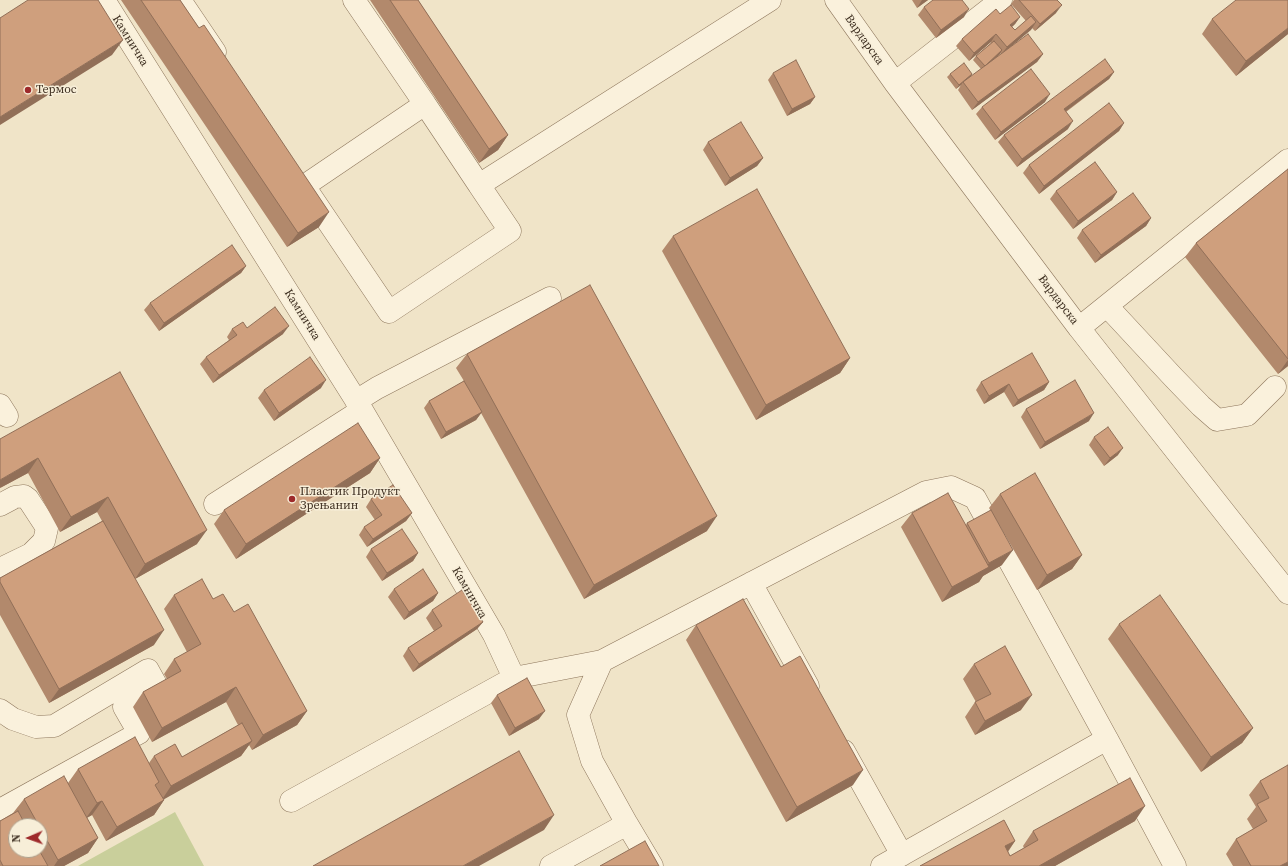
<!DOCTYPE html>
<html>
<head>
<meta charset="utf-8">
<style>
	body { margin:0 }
	#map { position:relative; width:1288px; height:866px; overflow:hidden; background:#f0e4c8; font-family:"Source Serif 4",serif }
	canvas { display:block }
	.north { position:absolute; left:8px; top:818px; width:40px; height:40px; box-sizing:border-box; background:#f7eed8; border:1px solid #ada18e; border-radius:50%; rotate:268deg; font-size:11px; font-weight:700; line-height:16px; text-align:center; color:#3d2e20 }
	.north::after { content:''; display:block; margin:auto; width:14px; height:18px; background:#9e2a2b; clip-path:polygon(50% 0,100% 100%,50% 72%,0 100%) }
</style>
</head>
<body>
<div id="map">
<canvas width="1288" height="866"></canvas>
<div class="north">N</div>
</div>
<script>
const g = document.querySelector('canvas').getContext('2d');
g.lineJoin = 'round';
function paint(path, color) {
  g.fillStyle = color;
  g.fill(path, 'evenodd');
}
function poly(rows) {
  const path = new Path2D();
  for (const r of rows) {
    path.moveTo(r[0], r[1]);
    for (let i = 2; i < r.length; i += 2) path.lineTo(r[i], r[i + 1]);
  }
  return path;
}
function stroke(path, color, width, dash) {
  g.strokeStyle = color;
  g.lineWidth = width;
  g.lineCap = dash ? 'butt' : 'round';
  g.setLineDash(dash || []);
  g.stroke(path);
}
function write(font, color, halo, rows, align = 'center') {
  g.font = font + ' "Source Serif 4",serif';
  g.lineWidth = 3;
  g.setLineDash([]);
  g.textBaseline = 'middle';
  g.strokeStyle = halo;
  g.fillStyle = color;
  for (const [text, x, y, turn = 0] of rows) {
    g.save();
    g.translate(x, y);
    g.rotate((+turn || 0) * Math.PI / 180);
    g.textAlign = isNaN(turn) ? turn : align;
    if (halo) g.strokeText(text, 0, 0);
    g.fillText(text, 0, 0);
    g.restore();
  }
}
paint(poly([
	[175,812,204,866,78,866]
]), '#c9cf9b');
const minor = poly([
	[104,0,362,410,494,635,514,678],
	[180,0,215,52],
	[354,0,425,104],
	[836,0,895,83,1079,328,1288,593],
	[895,83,1001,0],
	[479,185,425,104,304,186,389,312,510,231,479,185,770,0],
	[1107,306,1173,377,1201,406,1217,420,1247,415,1275,387],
	[1079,328,1288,160],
	[356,401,377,388,550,298],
	[0,405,7,416],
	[215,504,362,410],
	[0,505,15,497,24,496,28,499,47,528,44,541,31,554,0,569],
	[751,583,808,686],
	[602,661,578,715,592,761,627,824,652,866],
	[0,710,13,719,36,727,54,726,148,670,158,688,124,707,139,733,0,810],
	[1107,739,1175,866],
	[844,751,902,855],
	[291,801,514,678,602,661,926,492,951,487,975,498,1107,739,882,866],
	[551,866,627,824]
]);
stroke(minor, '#8d765c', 23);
stroke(minor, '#faf1dc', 22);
paint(poly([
	[121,0,180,0,199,28,319,227,287,247],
	[370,0,418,0,508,135,498,150,479,163],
	[912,0,928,0,917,8],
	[1014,0,1057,0,1056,13,1035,31,1032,28,1006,50,1043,54,1037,62,972,110,958,90,961,85,956,89,947,77,950,74,972,74,971,77,981,69,973,60,976,56,991,43,991,42,969,61,956,46,962,39,1000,14,1020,17,1015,24,1012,27,1015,30,1026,21,1011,4],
	[1000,53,1001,54,992,61,1000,54],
	[924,7,964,17,936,38,918,15],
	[1212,19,1288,34,1236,76,1202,34],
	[1114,72,1109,79,1066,112,1068,129,1017,167,998,142,1004,135],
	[773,73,815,97,810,104,787,116,768,80],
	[1045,102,995,140,976,114,982,107],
	[1124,123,1119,131,1039,194,1023,173,1029,165],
	[708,142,763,158,757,166,725,186,703,150],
	[1288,169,1288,366,1278,374,1185,257,1196,243],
	[1056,191,1117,192,1112,200,1073,229,1050,199],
	[1151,218,1146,226,1095,263,1077,238,1082,230],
	[673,236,850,358,840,373,756,420,662,251],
	[246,266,241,273,159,331,144,310,150,303],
	[232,329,283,334,213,383,200,364,206,357,229,340,227,337],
	[467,354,707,531,584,599,481,413,476,420,441,439,424,408,429,401,464,381,456,368],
	[120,372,197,544,135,579,154,645,49,703,0,615,0,578,102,521,97,512,60,532,28,473,0,488],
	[981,382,1049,382,1044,390,1013,407,1004,392,984,404,976,390],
	[321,388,274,421,258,398,264,390],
	[1026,409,1089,421,1040,449,1021,417],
	[1094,437,1118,455,1104,466,1089,445],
	[380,458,370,473,236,559,214,524,224,510],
	[1000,494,1082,555,1072,569,1037,590,991,511,1002,565,983,576,979,582,942,602,901,527,912,513,966,525,967,523,991,511,989,508],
	[371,499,412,513,406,521,367,547,359,535,364,527,375,520,366,507],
	[371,549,418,553,413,561,382,581,366,557],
	[394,589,438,593,433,601,404,620,388,597],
	[174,595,213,599,234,612,307,711,297,725,252,750,249,745,241,756,163,799,164,800,154,815,106,841,92,815,87,818,98,838,88,853,64,866,0,866,0,821,13,813,24,799,68,783,78,769,149,763,154,756,182,757,238,725,226,702,152,742,133,707,143,692,167,679,164,674,174,659,187,652,164,609],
	[16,826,40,826,40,850,16,850],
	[432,610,483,622,477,629,413,672,403,656,408,648,434,631,426,618],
	[1119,624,1253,728,1242,743,1201,772,1108,639],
	[696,625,853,785,786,822,686,640],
	[974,664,1021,710,975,735,965,717,975,702,976,702,963,679],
	[497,695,539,719,509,736,491,703],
	[1288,765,1288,866,1233,866,1226,854,1236,839,1253,829,1247,819,1256,807,1249,795,1260,781],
	[1135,821,1055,866,920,866,1015,841,1008,852,1010,856,1024,848,1023,846,1033,831]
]), '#b2896c');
paint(poly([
	[922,0,928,0,917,8],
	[1062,5,1056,13,1035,31,1040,24],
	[969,9,964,17,936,38,941,30],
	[1020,17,1015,24,1005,33,1010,25],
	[1036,22,1031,30,1001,55,1007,47],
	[1288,28,1288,34,1236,76,1246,61],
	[996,34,991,42,969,61,974,53],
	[123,40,112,55,0,125,0,117],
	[1002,50,1000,54,982,70,985,66],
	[1043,54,1037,62,972,110,978,102],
	[1114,72,1109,79,1058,117,1064,109],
	[972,74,970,78,963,82,961,85,956,89,959,85],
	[1050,94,1045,102,995,140,1001,132],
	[815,97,810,104,787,116,792,109],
	[1073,121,1068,129,1017,167,1022,159],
	[1124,123,1119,131,1039,194,1044,186],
	[508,135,498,150,479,163,489,149],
	[763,158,757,166,725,186,730,178],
	[1117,192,1112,200,1073,229,1078,221],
	[329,212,319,227,287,247,298,233],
	[1151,218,1146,226,1095,263,1101,255],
	[246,266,241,273,159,331,164,323],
	[289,326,283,334,213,383,219,375],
	[850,358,840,373,756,420,766,405],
	[1288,360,1288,366,1278,374],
	[326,380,321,388,274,421,279,413],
	[1049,382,1044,390,1013,407,1018,400],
	[1009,384,1004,392,984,404,989,396],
	[482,412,476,420,441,439,446,432],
	[1094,413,1089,421,1040,449,1045,442],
	[1123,448,1118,455,1104,466,1110,458],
	[38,458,28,473,0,488,0,480],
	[380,458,370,473,236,559,246,544],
	[108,497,97,512,60,532,71,517],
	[412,513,406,521,367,547,373,539],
	[717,516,707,531,584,599,594,585],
	[207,530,197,544,135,579,145,564],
	[1013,550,1002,565,983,576,979,582,942,602,952,587,985,569,989,563],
	[418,553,413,561,382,581,387,573],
	[1082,555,1072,569,1037,590,1047,575],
	[438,593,433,601,404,620,409,612],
	[483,622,477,629,413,672,419,664],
	[164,630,154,645,49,703,59,689],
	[236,687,226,702,152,742,162,728],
	[1032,695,1021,710,975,735,985,721],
	[307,711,297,725,252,750,263,735],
	[545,711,539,719,509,736,515,728],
	[1253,728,1242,743,1201,772,1211,757],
	[252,741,241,756,161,801,171,786],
	[863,770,853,785,786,822,797,807],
	[164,800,154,815,106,841,117,827],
	[102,801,92,815,86,818,97,803],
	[1145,806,1135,821,1055,866,1039,866],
	[554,815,544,830,479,866,463,866],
	[98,838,88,853,64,866,54,866,58,860],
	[1015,841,1005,855,1005,846],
	[1288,862,1288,866,1280,866]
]), '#916f58');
const building = poly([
	[28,0,98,0,123,40,0,117,0,18,28,0],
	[141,0,180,0,199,28,204,25,329,212,298,233,141,0],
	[390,0,418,0,508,135,489,149,390,0],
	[933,0,962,0,969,9,941,30,924,7,933,0],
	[1019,0,1057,0,1062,5,1040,24,1019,0],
	[1236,0,1288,0,1288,28,1246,61,1212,19,1236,0],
	[1011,5,1020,17,1010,25,1015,30,1031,16,1036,22,1007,47,996,34,974,53,962,39,996,9,1000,14,1011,5],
	[1028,34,1043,54,978,102,963,82,1028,34],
	[994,41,1002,50,985,66,976,56,994,41],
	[1105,59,1114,72,1064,109,1073,121,1022,159,1004,135,1105,59],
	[796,60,815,97,792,109,773,73,796,60],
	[964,63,972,74,959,85,950,74,964,63],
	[1031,69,1050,94,1001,132,982,107,1031,69],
	[1109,103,1124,123,1044,186,1029,165,1109,103],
	[741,122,763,158,730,178,708,142,741,122],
	[1095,162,1117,192,1078,221,1056,191,1095,162],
	[1288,169,1288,359,1196,243,1288,169],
	[757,189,850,358,766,405,673,236,757,189],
	[1133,193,1151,218,1101,255,1082,230,1133,193],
	[232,245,246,266,164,323,150,303,232,245],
	[590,285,717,516,594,585,467,354,590,285],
	[275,307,289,326,219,375,206,357,237,335,232,329,243,322,247,328,275,307],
	[1032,353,1049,382,1018,400,1009,384,989,396,981,382,1032,353],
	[310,357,326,380,279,413,264,390,310,357],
	[120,372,207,530,145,564,108,497,71,517,38,458,0,480,0,439,120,372],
	[1075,380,1094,413,1045,442,1026,409,1075,380],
	[464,381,482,412,446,432,429,401,464,381],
	[358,423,380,458,246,544,224,510,358,423],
	[1108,427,1123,448,1110,458,1094,437,1108,427],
	[1035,473,1082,555,1047,575,1000,494,1035,473],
	[393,485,412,513,373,539,364,527,382,515,371,499,393,485],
	[948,493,989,567,952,587,912,513,948,493],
	[991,510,1013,550,989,563,967,523,991,510],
	[103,521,164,630,59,689,0,582,0,578,103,521],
	[402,529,418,553,387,573,371,549,402,529],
	[423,569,438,593,409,612,394,589,423,569],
	[202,579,213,599,223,594,234,612,248,604,307,711,263,735,236,687,162,728,143,692,181,671,174,659,201,644,174,595,202,579],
	[462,590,483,622,419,664,408,648,442,626,432,610,462,590],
	[1160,595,1253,728,1211,757,1119,624,1160,595],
	[743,599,781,667,800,656,863,770,797,807,696,625,743,599],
	[1005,646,1032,695,985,721,975,702,991,694,974,664,1005,646],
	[527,678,545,711,515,728,497,695,527,678],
	[242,723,252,741,171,786,154,756,175,744,182,757,242,723],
	[135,737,159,782,155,785,164,800,117,827,102,801,97,803,78,769,135,737],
	[519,751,554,815,463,866,313,866,519,751],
	[1288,765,1288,862,1280,866,1251,866,1236,839,1267,821,1257,804,1269,798,1260,781,1288,765],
	[64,776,98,838,58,860,40,828,40,826,39,826,24,799,64,776],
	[1130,778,1145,806,1039,866,920,866,1004,820,1015,841,1005,846,1010,856,1038,840,1033,831,1130,778],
	[18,811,26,826,16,826,16,850,39,850,48,866,3,866,0,860,0,821,18,811],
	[645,841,659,866,600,866,645,841]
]);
paint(building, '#cf9f7d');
stroke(building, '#916f58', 1);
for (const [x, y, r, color] of [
	[28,90,4,"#9e2a2b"],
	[292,499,4,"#9e2a2b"]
]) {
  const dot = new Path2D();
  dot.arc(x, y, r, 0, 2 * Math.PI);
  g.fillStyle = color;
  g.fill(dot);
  stroke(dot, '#f7eed8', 1.5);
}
write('12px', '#3d2e20', '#f7eed8', [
	["Вардарска",864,40,55],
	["Камничка",130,41,58],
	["Вардарска",1058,300,53],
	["Камничка",302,315,58],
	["Камничка",469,593,60]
]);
write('12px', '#3d2e20', '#f7eed8', [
	["Термос",36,90],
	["Пластик Продукт",300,492],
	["Зрењанин",300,506]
], 'left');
</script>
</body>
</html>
